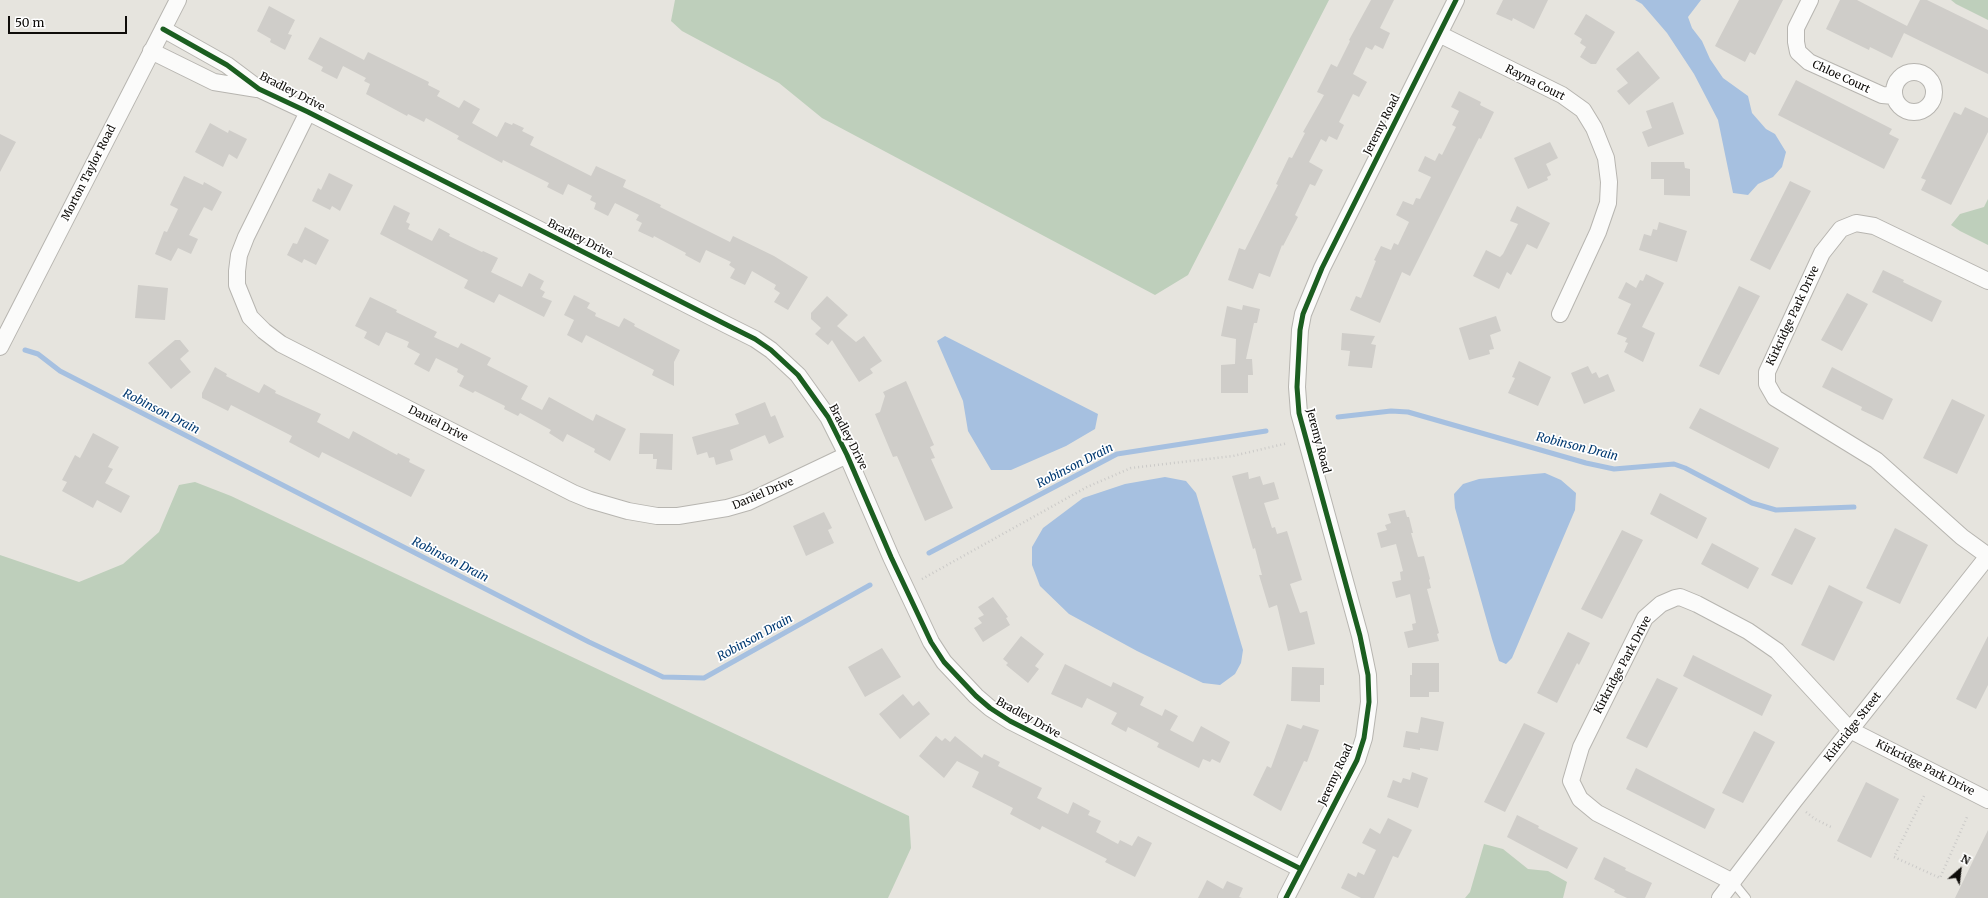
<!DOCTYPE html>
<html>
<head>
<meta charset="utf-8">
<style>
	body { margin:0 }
	#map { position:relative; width:1988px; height:898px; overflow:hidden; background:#e6e4de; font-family:Merriweather,serif }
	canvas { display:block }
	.north { position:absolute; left:1940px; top:850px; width:40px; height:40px; -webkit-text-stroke:3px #fff; paint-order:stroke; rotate:28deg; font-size:11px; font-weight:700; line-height:16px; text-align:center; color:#0e0c09 }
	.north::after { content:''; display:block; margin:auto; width:14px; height:18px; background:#0e0c09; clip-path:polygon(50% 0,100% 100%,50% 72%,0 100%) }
	.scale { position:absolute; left:8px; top:16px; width:119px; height:18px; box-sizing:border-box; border:2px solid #0e0c09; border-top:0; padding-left:5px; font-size:12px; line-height:14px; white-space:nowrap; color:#0e0c09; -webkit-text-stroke:3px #fff; paint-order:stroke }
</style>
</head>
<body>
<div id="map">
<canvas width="1988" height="898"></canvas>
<div class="north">N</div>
<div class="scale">50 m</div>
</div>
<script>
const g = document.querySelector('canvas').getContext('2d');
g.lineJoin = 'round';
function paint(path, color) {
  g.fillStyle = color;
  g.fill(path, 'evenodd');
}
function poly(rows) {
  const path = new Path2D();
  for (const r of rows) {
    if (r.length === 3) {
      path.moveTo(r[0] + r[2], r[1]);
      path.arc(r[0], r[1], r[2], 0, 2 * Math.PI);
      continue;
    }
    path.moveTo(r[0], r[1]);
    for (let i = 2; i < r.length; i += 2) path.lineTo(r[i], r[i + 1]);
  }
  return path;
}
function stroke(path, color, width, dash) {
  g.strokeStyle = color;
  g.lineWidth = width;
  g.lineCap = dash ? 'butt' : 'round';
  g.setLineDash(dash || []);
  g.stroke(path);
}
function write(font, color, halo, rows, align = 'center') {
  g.font = font + ' Merriweather,serif';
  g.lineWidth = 3.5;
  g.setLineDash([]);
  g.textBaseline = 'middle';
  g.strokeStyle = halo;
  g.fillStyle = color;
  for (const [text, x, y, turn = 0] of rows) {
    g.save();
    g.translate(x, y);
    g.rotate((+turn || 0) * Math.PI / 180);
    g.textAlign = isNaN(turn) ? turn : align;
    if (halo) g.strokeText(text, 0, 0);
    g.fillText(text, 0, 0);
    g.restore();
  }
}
paint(poly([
	[675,0,1329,0,1188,275,1155,295,822,118,779,83,682,31,671,21],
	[1951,0,1988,0,1988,20,1956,4],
	[1988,199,1988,245,1960,231,1951,225,1960,214,1984,207],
	[195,482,231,496,909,816,911,848,888,898,0,898,0,555,79,582,123,564,159,532,179,485],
	[1484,844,1503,849,1528,869,1548,871,1567,882,1563,898,1465,898,1470,892]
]), '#becfbb');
paint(poly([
	[1635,0,1701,0,1688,17,1692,28,1702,41,1710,59,1723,78,1748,96,1752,113,1766,129,1775,134,1786,152,1782,167,1773,177,1758,184,1748,195,1733,193,1718,120,1694,74,1667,33,1642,4],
	[945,336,1098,414,1095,429,1066,446,1011,470,991,470,968,431,963,401,937,341],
	[1545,473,1561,480,1576,493,1575,510,1512,658,1506,664,1499,661,1492,639,1455,508,1454,494,1463,484,1479,479],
	[1165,477,1186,481,1196,493,1243,650,1241,663,1235,674,1220,685,1203,683,1137,651,1069,614,1040,586,1032,565,1032,547,1043,528,1083,498,1125,484]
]), '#a6c0e0');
stroke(poly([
	[25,350,38,354,60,371,589,642,663,677,704,678,870,585],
	[1338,417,1391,411,1408,412,1586,463,1614,469,1674,464,1685,468,1752,503,1776,510,1854,507],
	[929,553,1117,454,1266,431]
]), '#a6c0e0', 5);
paint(poly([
	[1371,0,1394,0,1380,28,1390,33,1383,49,1375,45,1372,50,1366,47,1353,74,1367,82,1359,97,1353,94,1339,122,1344,125,1337,140,1329,136,1326,142,1321,139,1309,162,1323,170,1315,186,1310,184,1295,215,1298,217,1283,246,1282,245,1270,277,1259,273,1253,289,1228,280,1239,248,1245,250,1278,185,1276,184,1289,157,1292,158,1305,133,1303,132,1324,95,1317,92,1331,64,1337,67,1350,41,1349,40],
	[1503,0,1548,0,1534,29,1513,18,1512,21,1496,14],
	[1739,0,1783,0,1755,55,1750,52,1745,62,1715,46],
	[1840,0,1857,0,1907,26,1920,0,1927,0,1972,22,1988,30,1988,74,1904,33,1892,58,1870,47,1869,50,1826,29],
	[269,6,295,20,288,34,292,35,285,50,270,42,271,39,257,31],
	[1586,14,1615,32,1596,64,1591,64,1580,57,1586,47,1580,43,1582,39,1574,34],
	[320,37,364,60,368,52,429,82,428,85,440,91,437,96,459,108,464,100,480,109,472,123,497,137,505,122,512,125,513,123,524,128,522,131,534,137,530,145,591,176,596,166,626,180,623,187,661,205,660,207,730,242,733,236,774,256,808,277,788,310,774,302,780,293,774,289,776,285,752,271,745,285,730,278,735,269,729,265,731,262,706,250,700,263,685,255,686,253,654,236,653,238,638,231,642,223,636,220,639,215,615,203,608,216,594,209,596,203,590,200,592,196,568,184,563,195,547,187,549,183,503,160,502,163,457,139,459,136,426,118,424,122,408,114,407,116,366,94,370,84,364,81,366,78,343,66,337,79,321,71,323,67,308,59],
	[1638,51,1660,78,1629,105,1617,91,1628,83,1616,69],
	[1796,80,1892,129,1889,134,1899,139,1884,169,1778,115],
	[1459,91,1481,102,1480,105,1494,112,1481,139,1479,138,1410,276,1402,272,1380,323,1350,310,1356,296,1361,298,1376,261,1374,260,1381,246,1391,250,1394,243,1398,245,1409,222,1396,215,1403,201,1413,205,1416,198,1420,199,1431,177,1418,171,1425,156,1435,161,1439,153,1442,155,1456,127,1452,125,1459,111,1451,107],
	[1673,102,1684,134,1648,147,1642,132,1652,128,1646,111],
	[1965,107,1988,118,1988,132,1951,205,1921,190,1926,180,1921,178,1954,112,1961,115],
	[210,123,228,133,229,130,247,139,237,159,229,154,223,167,195,152],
	[0,134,16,142,0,172],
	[1550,142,1558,158,1546,164,1551,175,1547,177,1548,180,1528,189,1514,158],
	[1651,162,1684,162,1685,168,1690,169,1690,196,1664,195,1664,179,1651,179],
	[329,173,353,185,340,211,332,206,330,210,312,201,318,188,321,190],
	[184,176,203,185,204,182,222,192,212,211,204,207,189,235,198,239,191,254,178,248,171,261,155,254,164,231,167,232,178,209,170,205],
	[1790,181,1811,191,1770,270,1750,260],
	[394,205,410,213,406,222,410,224,408,229,432,241,439,228,450,234,449,236,482,252,483,251,498,258,491,272,522,287,529,273,544,281,540,289,545,292,542,297,552,301,544,317,499,294,494,303,464,288,468,280,380,234],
	[1517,206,1550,223,1537,249,1527,244,1511,275,1507,272,1499,289,1473,276,1486,250,1500,257,1503,254,1518,224,1510,221],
	[1659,222,1687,231,1677,262,1639,250,1644,234,1651,236,1653,229,1657,230],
	[305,227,329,240,316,265,304,259,302,263,287,255,293,243,297,244],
	[1883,270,1904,280,1903,282,1942,301,1932,322,1872,292],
	[1646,274,1664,283,1642,327,1655,333,1643,362,1624,352,1628,343,1625,342,1627,338,1617,334,1631,304,1618,298,1626,282,1636,288,1640,280,1643,281],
	[138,285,168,288,165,320,135,318],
	[1739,286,1760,296,1719,375,1699,366],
	[1847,293,1868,304,1842,351,1821,340],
	[574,295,590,303,587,308,596,313,595,316,619,327,624,318,635,324,634,326,680,350,674,362,674,386,652,375,654,370,586,335,582,343,567,335,574,320,564,315],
	[827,296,848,315,837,326,856,342,864,336,882,361,870,369,873,373,859,382,832,340,828,345,815,334,821,328,811,319,811,313],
	[370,297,397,310,396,312,437,332,434,337,458,348,461,343,491,358,487,365,528,386,521,399,542,410,549,397,593,421,596,414,626,429,610,461,594,452,595,449,567,434,563,442,549,433,551,430,520,413,518,416,504,409,505,406,475,391,473,393,459,386,464,376,457,372,458,369,436,358,429,372,414,364,420,354,407,347,409,342,386,332,379,346,364,338,367,332,355,326],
	[1243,305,1260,309,1257,323,1254,323,1246,359,1252,359,1253,375,1248,375,1248,393,1221,393,1221,365,1235,364,1236,339,1221,336,1227,306,1242,310],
	[1496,316,1501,331,1490,335,1494,349,1489,350,1490,354,1469,360,1459,328],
	[1342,333,1375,336,1371,344,1376,345,1372,368,1348,366,1350,351,1341,350],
	[175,340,180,340,189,351,180,359,191,372,171,389,148,363],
	[1519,361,1551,377,1538,406,1508,393,1515,378,1512,377],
	[1588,366,1592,374,1596,372,1599,378,1608,374,1615,391,1584,404,1571,373],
	[215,367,227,374,226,376,259,393,264,384,276,391,275,393,321,414,317,422,349,439,353,431,397,455,398,453,410,459,409,462,425,470,411,497,322,452,319,458,289,442,292,436,231,405,228,411,202,398,202,393],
	[1832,367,1893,399,1883,420,1861,410,1862,407,1822,387],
	[906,381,934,445,930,447,935,458,931,459,953,508,925,521,897,456,893,457,875,414,880,412,885,396,883,392],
	[1952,399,1985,415,1957,474,1923,458],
	[765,402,771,417,775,415,784,437,769,444,765,435,730,450,733,460,716,465,714,457,709,458,707,452,697,455,692,437,739,424,735,414],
	[1700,408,1779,448,1769,469,1689,428],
	[93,433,119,447,108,467,113,469,105,483,130,496,121,513,97,500,93,508,62,491,67,482,62,480,75,455,80,458],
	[640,433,673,434,672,470,656,469,657,459,653,459,653,454,639,454],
	[1248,472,1249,479,1260,476,1263,485,1274,482,1279,499,1264,503,1272,528,1275,527,1277,534,1287,531,1302,580,1290,584,1300,613,1307,611,1315,644,1288,651,1277,605,1269,608,1259,575,1262,575,1255,548,1253,549,1232,476],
	[1660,493,1707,518,1697,539,1650,514],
	[1405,510,1407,517,1409,517,1413,533,1411,533,1418,557,1424,556,1430,579,1429,580,1431,588,1427,589,1439,633,1437,634,1439,641,1408,648,1404,632,1413,630,1412,624,1416,623,1410,594,1396,598,1392,582,1401,580,1400,572,1403,571,1396,544,1381,548,1377,533,1387,530,1385,525,1391,523,1388,514],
	[824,512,832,528,828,530,834,543,806,556,793,526],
	[1795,528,1816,538,1792,585,1771,575],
	[1895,528,1928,545,1900,604,1866,588],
	[1622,530,1643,540,1602,619,1581,609],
	[1712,543,1759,568,1748,589,1701,564],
	[1829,585,1863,602,1834,661,1801,645],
	[993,597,1008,617,1006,618,1010,625,983,642,974,628,982,623,978,618,984,615,978,607],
	[1568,632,1590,643,1579,665,1577,663,1557,703,1537,693],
	[1021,636,1044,654,1035,666,1039,669,1028,683,1006,665,1008,663,1003,659],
	[1988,636,1988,685,1976,709,1956,699],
	[882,648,901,677,865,697,848,667],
	[1693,655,1772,695,1762,716,1683,676],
	[1412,663,1439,663,1439,692,1429,692,1429,697,1410,697,1410,675,1412,675],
	[1065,664,1111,687,1113,682,1144,697,1140,705,1162,716,1165,709,1178,716,1170,730,1193,742,1201,726,1230,742,1220,763,1212,759,1210,762,1203,759,1199,768,1157,747,1159,743,1128,727,1126,732,1111,724,1117,713,1087,698,1082,708,1051,694],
	[1292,667,1324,668,1324,685,1320,685,1320,702,1291,701],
	[1657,678,1678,688,1647,748,1626,738],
	[903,694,913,706,919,701,930,714,900,739,879,714],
	[1421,717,1444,722,1438,751,1420,748,1420,750,1403,747,1406,731,1418,733],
	[1524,723,1545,733,1505,812,1484,802],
	[1287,724,1301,729,1303,725,1319,730,1307,762,1304,761,1281,811,1253,795,1267,766,1271,768],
	[1754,731,1775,742,1743,803,1722,793],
	[936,736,942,741,945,738,950,742,955,736,982,758,984,754,1000,762,998,766,1042,788,1037,798,1068,814,1073,802,1090,811,1088,815,1101,821,1096,832,1118,844,1120,840,1132,846,1138,836,1152,843,1135,877,1105,862,1107,859,1042,826,1040,830,1010,814,1013,808,972,787,979,772,957,761,944,778,919,756],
	[1636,768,1715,809,1705,829,1626,789],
	[1412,772,1428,778,1418,808,1387,797,1393,780,1401,783,1403,778,1410,780],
	[1866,782,1899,799,1871,858,1837,841],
	[1517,815,1539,826,1538,828,1578,848,1567,869,1507,837],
	[1388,818,1412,830,1398,858,1393,856,1374,898,1361,898,1341,888,1348,873,1356,877,1358,872,1364,875,1376,850,1362,843,1370,828,1380,834],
	[1988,830,1988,898,1955,898],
	[1604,857,1626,868,1625,870,1652,883,1645,898,1627,898,1614,892,1615,890,1594,879],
	[1207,880,1223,889,1227,881,1243,888,1239,897,1242,898,1198,898]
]), '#cfcdc9');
const service = poly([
	[1733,882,1746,898]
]);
const minor = poly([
	[1810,0,1796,28,1796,42,1798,52,1809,62,1882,95,1894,96],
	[163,29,227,65,259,89,308,112,727,325,755,339,771,350,798,375,828,417,847,455,891,557,931,642,944,662,976,696,990,708,1010,721,1301,869],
	[1439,34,1562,95,1583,110,1594,128,1606,158,1609,182,1608,203,1598,232,1560,314],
	[151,51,214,82,257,89],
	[1914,92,20],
	[308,112,246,237,239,255,237,271,237,285,250,317,264,331,281,344,573,493,590,500,628,511,657,516,678,516,727,508,748,502,847,455],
	[1988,281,1874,226,1856,223,1841,229,1822,253,1767,372,1767,384,1775,398,1876,460,1962,537,1988,556],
	[0,347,178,0],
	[1733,882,1597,813,1580,799,1571,781,1581,747,1645,618,1661,604,1675,598,1680,597,1697,604,1748,631,1777,651,1850,730,1988,800],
	[1286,898,1357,760,1364,738,1369,702,1368,675,1360,636,1299,413,1297,387,1300,330,1303,314,1322,268,1456,0],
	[1720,898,1794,801,1988,556]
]);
stroke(service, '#b7b5b0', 10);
stroke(minor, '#b7b5b0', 18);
stroke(poly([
	[922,579,1087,487,1131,468,1233,456,1288,443],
	[1924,796,1894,857,1940,878,1967,817],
	[1806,812,1815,819,1831,827]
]), '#cbcac8', 2.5, [1, 3]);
stroke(service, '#fbfbfa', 8);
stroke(minor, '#fbfbfa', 16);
stroke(poly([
	[163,29,227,65,259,89,308,112,727,325,755,339,771,350,798,375,828,417,847,455,891,557,931,642,944,662,976,696,990,708,1010,721,1301,869],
	[1286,898,1357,760,1364,738,1369,702,1368,675,1360,636,1299,413,1297,387,1300,330,1303,314,1322,268,1456,0]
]), '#1b5e20', 5);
write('11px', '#0e0c09', '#fff', [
	["Chloe Court",1841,77,25],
	["Rayna Court",1535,83,27],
	["Bradley Drive",292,92,27],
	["Jeremy Road",1382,125,-63],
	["Morton Taylor Road",89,173,-63],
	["Bradley Drive",580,239,27],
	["Kirkridge Park Drive",1793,316,-65],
	["Daniel Drive",438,424,27],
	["Bradley Drive",848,437,63],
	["Jeremy Road",1318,441,75],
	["Daniel Drive",763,494,-23],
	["Kirkridge Park Drive",1623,665,-62],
	["Bradley Drive",1028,718,29],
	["Kirkridge Street",1853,727,-52],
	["Kirkridge Park Drive",1925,768,27],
	["Jeremy Road",1336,775,-65]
]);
write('italic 12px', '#003971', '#fff', [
	["Robinson Drain",161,412,27],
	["Robinson Drain",1577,447,14],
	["Robinson Drain",1075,466,-27],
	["Robinson Drain",450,560,27],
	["Robinson Drain",755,638,-29]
]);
</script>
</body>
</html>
